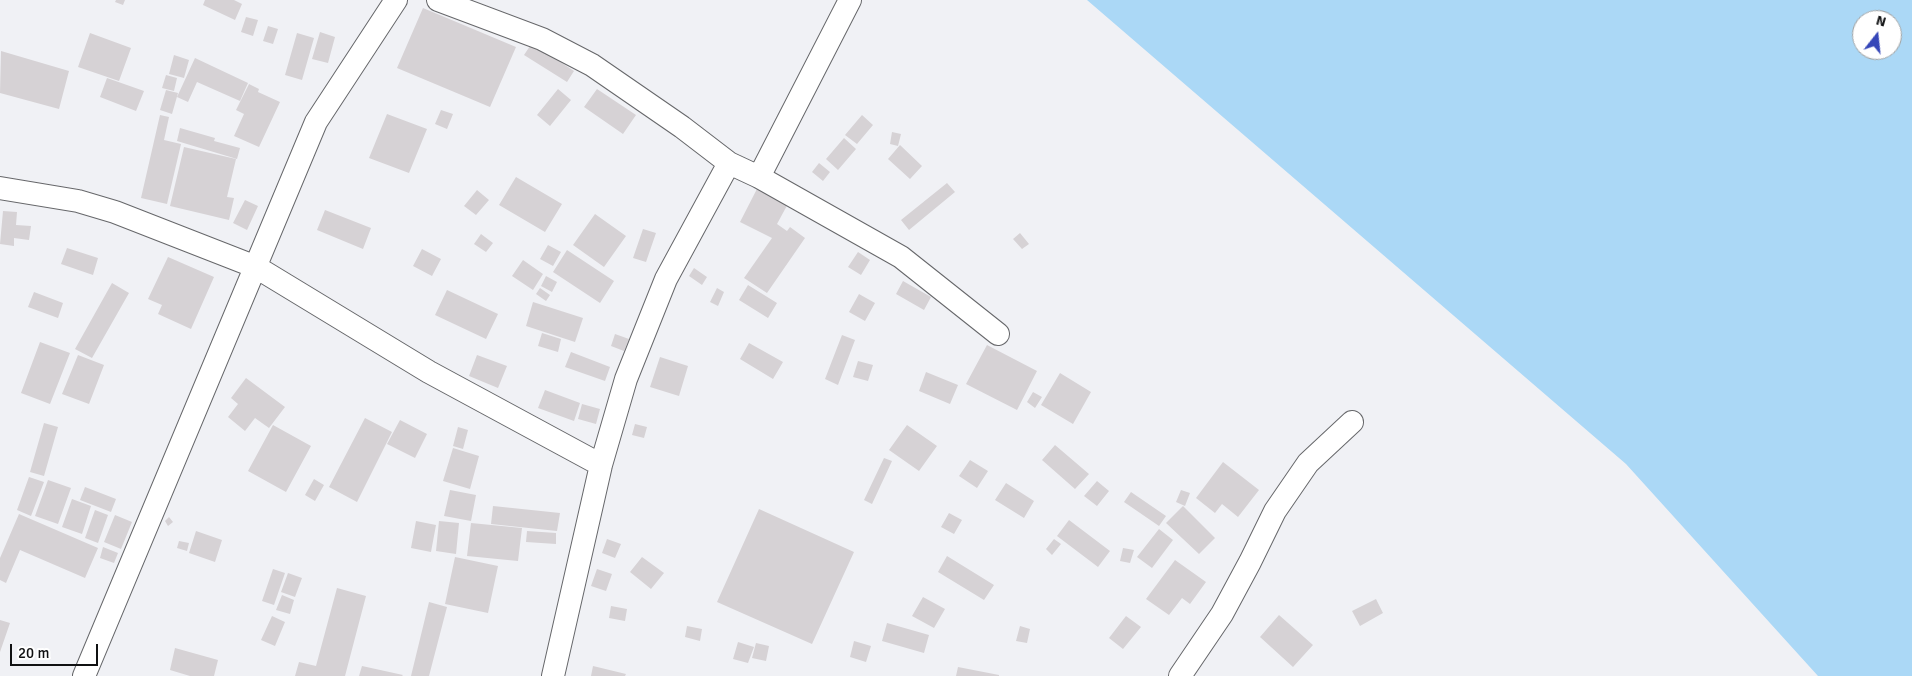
<!DOCTYPE html>
<html>
<head>
<meta charset="utf-8">
<style>
	body { margin:0 }
	#map { position:relative; width:1912px; height:676px; overflow:hidden; background:#f0f1f5; font-family:Signika,sans-serif }
	canvas { display:block }
	.north { position:absolute; left:1852px; top:10px; width:50px; height:50px; box-sizing:border-box; background:#fff; border:1px solid #9fa0a0; border-radius:50%; rotate:16deg; font-size:14px; font-weight:700; line-height:20px; text-align:center; color:#101112 }
	.north::after { content:''; display:block; margin:auto; width:18px; height:22px; background:#3546b8; clip-path:polygon(50% 0,100% 100%,50% 72%,0 100%) }
	.scale { position:absolute; left:10px; top:644px; width:88px; height:22px; box-sizing:border-box; border:2px solid #101112; border-top:0; padding-left:6px; font-size:15px; line-height:18px; white-space:nowrap; color:#101112; -webkit-text-stroke:4px #fff; paint-order:stroke }
</style>
</head>
<body>
<div id="map">
<canvas width="1912" height="676"></canvas>
<div class="north">N</div>
<div class="scale">20 m</div>
</div>
<script>
const g = document.querySelector('canvas').getContext('2d');
g.lineJoin = 'round';
function paint(path, color) {
  g.fillStyle = color;
  g.fill(path, 'evenodd');
}
function poly(rows) {
  const path = new Path2D();
  for (const r of rows) {
    path.moveTo(r[0], r[1]);
    for (let i = 2; i < r.length; i += 2) path.lineTo(r[i], r[i + 1]);
  }
  return path;
}
function stroke(path, color, width, dash) {
  g.strokeStyle = color;
  g.lineWidth = width;
  g.lineCap = dash ? 'butt' : 'round';
  g.setLineDash(dash || []);
  g.stroke(path);
}
paint(poly([
	[1087,0,1912,0,1912,676,1818,676,1626,464],
	[1862,20,1892,20,1892,50,1862,50]
]), '#abd8f6');
paint(poly([
	[116,0,125,0,123,5,115,2],
	[205,0,234,0,242,4,235,20,203,5],
	[423,8,516,47,490,107,397,68],
	[246,17,258,20,253,36,241,32],
	[268,26,278,29,273,44,263,41],
	[320,32,335,37,328,63,312,59],
	[90,33,131,48,119,81,78,67],
	[297,33,314,38,302,80,285,75],
	[532,43,574,71,567,82,524,55],
	[1,51,69,71,59,109,0,93],
	[174,55,189,60,184,78,169,74],
	[195,58,248,83,240,101,197,82,188,102,177,97],
	[166,75,177,78,174,91,162,88],
	[107,78,144,91,136,111,100,97],
	[249,84,259,89,258,92,280,102,259,147,234,136,244,114,236,110],
	[558,89,571,100,550,126,537,115],
	[597,89,636,115,623,134,584,107],
	[166,90,178,93,172,114,160,110],
	[441,110,453,114,447,129,435,124],
	[387,114,427,129,409,173,369,158],
	[160,115,169,117,164,140,181,144,167,204,141,198],
	[862,115,873,125,857,144,845,135],
	[180,128,215,138,214,141,240,148,237,159,177,141],
	[892,132,901,134,898,146,890,144],
	[844,138,856,149,838,170,826,159],
	[900,145,922,166,910,179,888,159],
	[184,147,236,159,227,197,234,198,229,220,170,206],
	[819,163,830,172,823,181,812,172],
	[516,177,562,204,545,232,499,205],
	[947,183,955,192,909,230,901,220],
	[759,185,790,200,777,224,787,231,790,227,805,238,767,293,744,278,772,238,740,222],
	[477,190,489,200,476,215,464,206],
	[245,200,258,206,247,230,233,223],
	[325,210,371,228,363,249,317,230],
	[3,211,17,212,16,225,31,226,29,240,14,238,14,246,0,244],
	[595,214,626,236,604,267,573,245],
	[643,229,656,233,646,262,633,258],
	[1020,233,1029,244,1022,249,1013,239],
	[481,234,493,243,486,252,474,244],
	[548,245,561,252,553,266,540,259],
	[67,248,98,258,93,275,61,264],
	[422,249,441,259,432,276,413,266],
	[567,250,614,281,600,303,553,272],
	[858,252,870,260,861,275,848,267],
	[168,257,214,277,191,329,158,314,162,305,148,299],
	[523,260,543,274,533,290,512,276],
	[694,268,707,277,702,285,689,276],
	[546,276,557,282,552,292,541,286],
	[903,281,931,297,924,310,896,294],
	[112,283,129,293,92,358,75,349],
	[748,285,777,303,768,318,739,300],
	[540,288,550,295,546,301,536,294],
	[717,288,724,292,718,306,710,302],
	[447,290,498,314,486,339,435,315],
	[34,292,63,303,58,318,28,307],
	[859,294,875,303,865,321,849,312],
	[533,302,583,318,575,342,526,326],
	[542,333,561,339,558,352,538,346],
	[615,334,629,339,624,351,611,346],
	[842,335,855,340,838,385,825,379],
	[40,342,70,353,50,404,21,393],
	[749,343,783,362,773,379,740,359],
	[987,345,1037,371,1017,410,966,384],
	[571,352,610,367,605,381,565,367],
	[78,355,104,365,89,404,62,394],
	[477,355,507,366,498,388,469,376],
	[660,357,688,366,679,396,650,387],
	[858,361,873,365,868,381,853,377],
	[926,372,958,385,950,404,919,391],
	[1060,373,1091,392,1073,424,1041,405],
	[246,378,285,407,269,428,255,418,245,431,228,417,238,404,231,398],
	[545,390,580,403,574,421,538,408],
	[1033,392,1042,397,1035,408,1027,402],
	[582,404,600,409,596,424,578,419],
	[365,418,392,432,357,502,329,487],
	[400,420,427,434,415,458,387,444],
	[44,423,58,427,44,476,30,472],
	[635,424,647,427,644,438,632,435],
	[273,425,311,446,286,492,248,471],
	[907,425,937,446,919,471,889,450],
	[458,427,468,430,463,449,453,446],
	[1055,445,1089,474,1075,489,1042,460],
	[453,448,479,456,470,489,443,481],
	[884,458,892,461,872,504,864,500],
	[970,460,988,471,977,488,959,476],
	[1223,462,1259,490,1238,517,1222,504,1215,513,1196,498],
	[29,477,44,482,31,516,17,510],
	[314,479,324,485,315,501,305,495],
	[48,480,71,488,58,524,35,516],
	[1097,481,1109,491,1097,506,1084,496],
	[1006,483,1034,501,1024,518,995,500],
	[85,487,116,499,111,512,80,500],
	[450,490,476,495,471,521,444,516],
	[1181,490,1190,493,1185,506,1176,502],
	[1131,492,1166,516,1159,526,1124,502],
	[72,499,91,506,82,534,62,527],
	[493,506,560,513,557,531,491,524],
	[1183,506,1215,538,1199,554,1166,523],
	[759,509,854,552,812,644,717,602],
	[95,510,108,515,98,543,85,538],
	[949,513,962,520,954,534,941,527],
	[19,514,98,548,85,578,20,550,6,583,0,580,0,558],
	[115,515,132,522,121,549,104,542],
	[169,517,173,522,168,526,165,521],
	[1069,520,1110,551,1098,567,1057,536],
	[416,521,436,525,431,552,411,548],
	[439,521,459,523,456,554,436,551],
	[471,523,522,528,518,561,467,556],
	[1159,529,1173,540,1152,568,1137,557],
	[196,531,222,540,215,562,189,553],
	[527,531,556,533,556,544,526,542],
	[607,539,621,544,615,558,602,553],
	[1054,539,1061,544,1052,555,1046,549],
	[179,541,189,543,187,551,177,548],
	[103,547,118,553,114,563,100,558],
	[1123,548,1134,550,1130,563,1120,561],
	[947,556,994,585,984,600,938,572],
	[455,557,498,566,488,613,445,604],
	[642,557,664,573,651,589,630,572],
	[1175,560,1206,582,1190,604,1182,598,1169,615,1146,599],
	[273,569,285,573,274,605,262,601],
	[597,569,612,574,606,591,591,586],
	[288,573,302,578,295,597,281,592],
	[337,588,366,596,345,676,295,676,299,662,316,666],
	[282,595,294,600,290,614,276,610],
	[923,597,945,609,934,628,912,616],
	[1376,599,1383,613,1360,626,1352,611],
	[429,602,447,607,429,676,411,676],
	[611,606,627,609,625,621,609,618],
	[1279,615,1313,645,1293,667,1260,637],
	[272,616,285,622,275,646,261,640],
	[1126,616,1141,627,1123,649,1109,638],
	[0,620,10,623,0,652],
	[887,623,929,635,924,653,882,641],
	[687,626,702,629,700,641,685,637],
	[1020,626,1030,629,1027,643,1016,641],
	[854,641,871,646,866,662,850,657],
	[738,642,754,647,748,663,733,659],
	[756,643,769,646,766,661,752,658],
	[175,648,218,660,214,676,190,676,170,670],
	[362,666,403,675,402,676,359,676],
	[593,666,626,674,625,676,591,676],
	[958,667,999,675,999,676,956,676]
]), '#d6d2d5');
const minor = poly([
	[438,0,542,39,592,65,682,127,729,163,759,177,901,257,998,334],
	[759,177,850,0],
	[0,188,78,201,115,212,256,267,429,372,601,465],
	[84,676,316,122,396,0],
	[553,676,601,465,626,379,666,279,729,163],
	[1180,676,1222,614,1250,562,1275,511,1308,463,1352,422]
]);
stroke(minor, '#66676a', 24);
stroke(minor, '#fff', 22);
</script>
</body>
</html>
